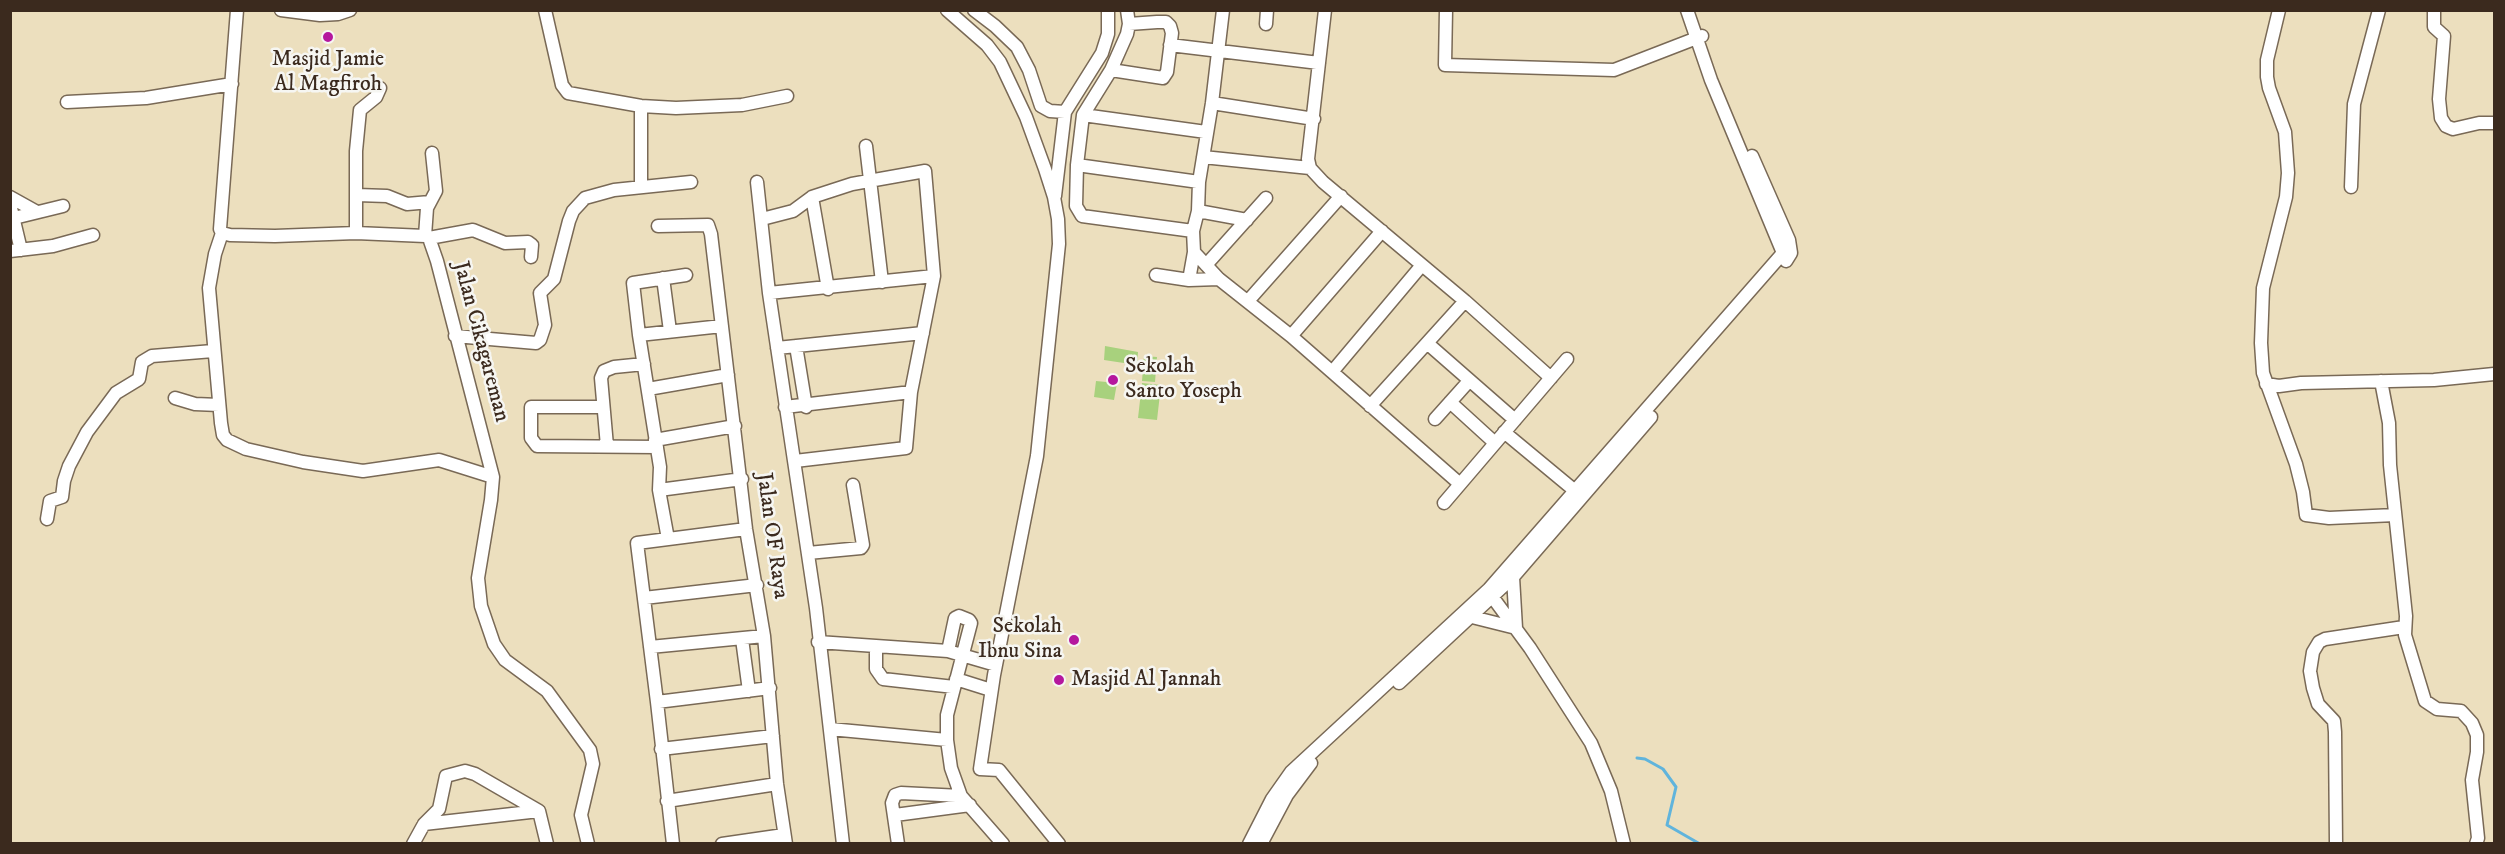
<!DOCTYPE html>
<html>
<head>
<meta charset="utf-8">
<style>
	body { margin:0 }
	#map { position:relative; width:2505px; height:854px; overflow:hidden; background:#ecdfbe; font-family:"IM FELL DW Pica",serif }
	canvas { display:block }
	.frame { position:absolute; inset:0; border:12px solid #3b2a1e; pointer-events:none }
</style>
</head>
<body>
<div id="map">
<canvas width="2505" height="854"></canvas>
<div class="frame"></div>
</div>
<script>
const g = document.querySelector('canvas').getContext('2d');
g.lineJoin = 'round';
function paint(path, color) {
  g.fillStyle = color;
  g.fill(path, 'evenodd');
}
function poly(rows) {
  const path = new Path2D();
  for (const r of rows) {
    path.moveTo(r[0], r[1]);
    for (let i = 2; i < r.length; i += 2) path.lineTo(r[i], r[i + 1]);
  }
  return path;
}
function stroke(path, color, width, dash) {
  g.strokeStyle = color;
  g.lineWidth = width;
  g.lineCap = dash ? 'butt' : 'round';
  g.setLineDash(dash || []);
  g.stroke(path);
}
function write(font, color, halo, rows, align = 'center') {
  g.font = font + ' "IM FELL DW Pica",serif';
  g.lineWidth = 5;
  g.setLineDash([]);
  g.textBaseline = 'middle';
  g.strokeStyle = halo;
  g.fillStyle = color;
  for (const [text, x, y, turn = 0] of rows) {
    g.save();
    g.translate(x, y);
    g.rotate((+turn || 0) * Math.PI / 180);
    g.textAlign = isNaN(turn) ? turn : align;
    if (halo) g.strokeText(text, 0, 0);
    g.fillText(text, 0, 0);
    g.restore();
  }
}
paint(poly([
	[1105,346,1138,352,1137,365,1104,360],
	[1144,356,1157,357,1155,382,1142,381],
	[1096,381,1117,383,1114,400,1094,397],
	[1142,383,1161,385,1157,420,1138,418]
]), '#a8d17d');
stroke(poly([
	[1637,758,1645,759,1663,769,1676,787,1667,825,1700,844]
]), '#60b4dc', 3);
const minor = poly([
	[237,10,220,229,222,233,230,235,275,236,356,233,425,236,429,238,437,261,493,477,491,500,478,578,481,606,494,644,505,660,547,691,590,750,593,764,581,815,588,844],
	[281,10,320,15,338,14,350,10],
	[545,10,562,85,568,93,641,106,676,108,742,105,787,96],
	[947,10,987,45,1000,62,1026,117,1045,169,1054,197,1058,219,1059,244,1037,456,994,675,980,769,999,770,1059,844],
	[974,10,995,26,1017,47,1029,70,1041,106,1050,111,1065,112],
	[1127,10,1129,24,1127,34,1111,70,1083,115,1077,165,1076,206,1082,216,1193,231],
	[1325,10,1308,159,1310,168,1323,182,1465,301,1551,378],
	[1446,10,1445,65,1614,70,1702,36],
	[2279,10,2267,60,2267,77,2269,88,2285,132,2288,173,2286,197,2263,288,2261,343,2263,373,2296,464,2303,492,2306,515,2329,518,2395,515],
	[2434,10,2434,27,2444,36,2439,99,2441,118,2446,126,2453,129,2479,123,2494,123],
	[1266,24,1267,10],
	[1170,45,1319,63],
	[1111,70,1163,78,1167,72,1172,33,1170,26,1166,22,1157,22,1129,24],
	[67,102,146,98,232,84],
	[1212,103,1314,119],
	[641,106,641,186],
	[1083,115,1206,132],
	[866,146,882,282],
	[1752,156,1789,240,1791,253,1786,261],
	[1203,157,1310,168],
	[1077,165,1199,182],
	[757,182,769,293,816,608,843,844],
	[2351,187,2354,104,2379,10],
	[357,195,387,196,407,204,430,202],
	[1055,196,1065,112,1102,53,1108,34,1108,10],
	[10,197,37,212],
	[812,197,828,289],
	[10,204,21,250],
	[1198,211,1247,220],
	[14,218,63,206],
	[762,219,793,211,812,197,852,184,925,171,934,276,911,392,906,448,795,461],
	[658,226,708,225,711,234,746,529,764,636,777,784,786,844],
	[222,233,215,254,209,288,221,423,223,435,227,440,246,449,303,462,363,471,439,460,493,477],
	[356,233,356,151,360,110,376,97,380,88],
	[425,236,427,208,436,191,432,153],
	[429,238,473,230,505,243,528,242,532,245,531,257],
	[10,251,53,246,93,235],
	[1194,252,1219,279,1291,336,1460,484],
	[1206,265,1266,198],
	[1156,275,1189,280],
	[663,278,670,331],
	[1219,279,1189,280,1194,252,1193,231,1198,211,1199,182,1212,103,1223,10],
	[769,293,934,276],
	[1248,301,1341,196],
	[639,335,722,326],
	[455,336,536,343,540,340,545,325,540,293,554,279,569,221,573,211,585,198,614,190,691,182],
	[1291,336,1382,231],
	[1427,343,1515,420],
	[796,346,806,407],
	[777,348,923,333],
	[1332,372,1422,265],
	[2381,381,2389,423,2390,465,2406,616,2405,635,2425,701,2437,709,2461,711,2472,723,2477,735,2477,752,2472,780,2478,838,2476,844],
	[2266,384,2279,386,2301,383,2434,380,2494,374],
	[648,389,728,375],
	[175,398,195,404,219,405],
	[1450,402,1495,443],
	[1370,406,1465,301],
	[603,407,531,407,531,438,537,446,657,447],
	[785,407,911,392],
	[1435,419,1469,381],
	[1504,432,1580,495],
	[655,440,735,426],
	[607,446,601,378,604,371,614,367,644,364],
	[659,490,742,479],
	[1444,503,1567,359],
	[47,519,50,501,62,497,64,481,69,466,87,432,116,393,139,379,142,362,152,356,213,351],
	[668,539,659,490,660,467,639,335,633,283,686,275],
	[808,553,861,548,863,545,853,485],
	[1488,591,1530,648,1591,743,1611,791,1624,844],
	[644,598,757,585],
	[1472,617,1516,628,1513,577],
	[742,639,749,691],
	[818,642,948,651,996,665],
	[650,647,764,636],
	[876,647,876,669,883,679,954,687],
	[948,651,955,618,959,616,969,620,971,623,947,715,947,740,951,768,961,796,1003,844],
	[956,679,991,690],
	[1399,683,1513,577,1651,417],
	[657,702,770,688],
	[830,729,947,740],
	[661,749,773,736],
	[667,801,777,784],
	[895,815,970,805],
	[424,824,539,811],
	[413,844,424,824,439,809,446,776,465,771,475,774,539,811,547,844],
	[673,844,657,702,637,543,746,529],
	[722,844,784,835],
	[898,844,892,803,895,795,901,793,961,796],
	[1249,844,1272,799,1291,772,1489,589,1783,253,1711,80,1687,10],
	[1261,844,1287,795,1311,763],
	[2336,844,2335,732,2334,721,2318,704,2313,688,2310,671,2313,652,2319,642,2325,639,2404,627]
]);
stroke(minor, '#796956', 15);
stroke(minor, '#fff', 12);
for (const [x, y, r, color] of [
	[328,37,6,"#b5179e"],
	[1113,380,6,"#b5179e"],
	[1074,640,6,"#b5179e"],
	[1059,680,6,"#b5179e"]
]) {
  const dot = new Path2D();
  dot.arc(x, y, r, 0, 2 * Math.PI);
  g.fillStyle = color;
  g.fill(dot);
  stroke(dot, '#f6f6f2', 2);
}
write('22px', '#3b2a1e', '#f6f6f2', [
	["Masjid Jamie",328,60,"center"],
	["Al Magfiroh",328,85,"center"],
	["Sekolah",1125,367],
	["Santo Yoseph",1125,392],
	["Sekolah",1062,627,"right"],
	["Ibnu Sina",1062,652,"right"],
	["Masjid Al Jannah",1071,680]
], 'left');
write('22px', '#3b2a1e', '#f6f6f2', [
	["Jalan Cikagareman",480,342,75],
	["Jalan OF Raya",771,536,82]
]);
</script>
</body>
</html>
